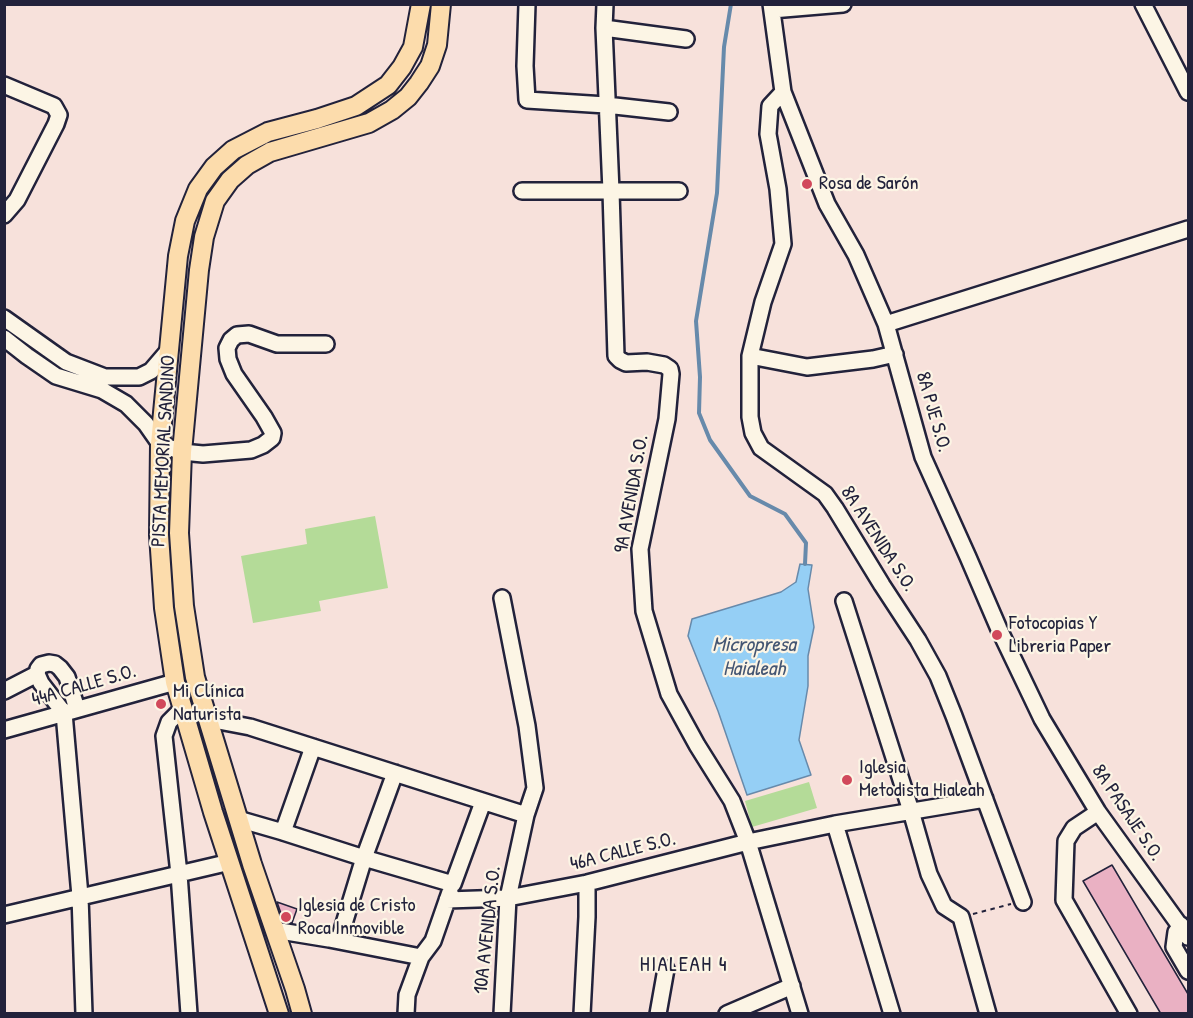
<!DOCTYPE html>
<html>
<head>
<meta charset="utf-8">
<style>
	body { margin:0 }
	#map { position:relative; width:1193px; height:1018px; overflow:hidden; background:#f7e1db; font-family:"Patrick Hand",sans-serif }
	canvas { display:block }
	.frame { position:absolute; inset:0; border:6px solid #22223b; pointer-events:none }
</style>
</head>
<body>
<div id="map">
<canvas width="1193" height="1018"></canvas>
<div class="frame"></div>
</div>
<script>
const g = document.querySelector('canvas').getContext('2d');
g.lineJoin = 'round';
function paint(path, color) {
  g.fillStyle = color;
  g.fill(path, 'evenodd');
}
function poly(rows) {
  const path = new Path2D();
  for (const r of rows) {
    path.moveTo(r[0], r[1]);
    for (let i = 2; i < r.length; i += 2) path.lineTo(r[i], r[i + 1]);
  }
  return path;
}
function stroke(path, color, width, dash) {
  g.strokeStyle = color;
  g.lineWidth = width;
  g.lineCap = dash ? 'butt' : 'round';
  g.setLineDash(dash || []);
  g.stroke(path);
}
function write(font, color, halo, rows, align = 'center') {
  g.font = font + ' "Patrick Hand",sans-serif';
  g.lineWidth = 4.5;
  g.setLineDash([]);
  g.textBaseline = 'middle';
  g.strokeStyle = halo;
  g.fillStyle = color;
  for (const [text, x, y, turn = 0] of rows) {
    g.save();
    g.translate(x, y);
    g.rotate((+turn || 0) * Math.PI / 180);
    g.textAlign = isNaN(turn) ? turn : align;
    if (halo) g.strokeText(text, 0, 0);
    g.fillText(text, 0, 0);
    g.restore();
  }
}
paint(poly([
	[375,516,388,588,319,601,321,611,253,623,241,556,307,544,305,529],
	[809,782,817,808,752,827,745,801]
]), '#b4db98');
const water = poly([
	[800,564,812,565,808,589,814,627,808,656,808,686,799,740,811,775,747,795,718,711,688,636,692,619,781,592,796,582,800,564]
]);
paint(water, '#95cff5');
stroke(water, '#678aab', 1.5);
stroke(poly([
	[731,4,724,47,717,193,696,321,700,377,699,413,710,440,750,496,785,514,806,543,805,564]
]), '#678aab', 4);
const building = poly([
	[1112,865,1188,994,1188,1014,1161,1014,1083,881,1112,865],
	[277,902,297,909,292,923,284,922,277,902]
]);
paint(building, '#eab1c3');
stroke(building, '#22223b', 1.5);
const minor = poly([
	[527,4,525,66,527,100,606,105,669,112],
	[605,4,604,28,611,191,616,356,620,360,626,363,647,362,664,365,670,369,671,374,667,419,640,549,644,611,669,694,697,745,732,801,748,842,800,1014],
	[771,4,783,92,827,204,856,255,886,324,923,457,968,557,999,629,1042,719,1098,812,1188,937],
	[1143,4,1188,92],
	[772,10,843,4],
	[604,28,686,39],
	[4,85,54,106,59,115,56,124,17,200,4,215],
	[783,92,770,106,768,134,778,189,783,244,763,302,750,356,750,417,753,433,761,448,825,494,835,508,882,585,918,640,938,676,954,716,1023,902],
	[522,191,679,191],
	[4,318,66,362,105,377,139,377,151,371,169,350],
	[886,324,1188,229],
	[4,338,27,356,56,376,102,390,126,404,146,424,160,444,182,452,203,454,251,450,263,445,272,438,273,433,264,417,234,374,228,359,227,348,231,340,237,335,249,334,277,344,326,344],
	[750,356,807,367,873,359,895,354],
	[844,601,911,811,929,874,944,906,961,917,988,1014],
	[4,691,37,674],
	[183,708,169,722,164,736,179,874,189,1014],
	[77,709,67,677,60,668,55,664,49,663,41,665,38,669,37,674,41,683,64,713,80,896,84,1014],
	[208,719,250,727,526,815],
	[4,730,175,682],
	[1098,812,1074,828,1066,841,1064,900,1129,1014],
	[238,819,283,832,364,858,453,884,483,802],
	[835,824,892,1014],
	[283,832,313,747],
	[447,900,508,898,587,883,748,842,835,824,985,799],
	[4,915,230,862],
	[1181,925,1176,932,1174,947,1188,971],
	[274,930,329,939,421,957,407,995,406,1014],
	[339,940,364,858,395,773],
	[421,957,433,941,450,892],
	[502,1014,508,898,526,815,535,788,527,726,502,598],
	[582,1014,587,917,587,883],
	[658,1014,666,969],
	[727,1014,792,986]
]);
const major = poly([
	[279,1014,213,812,175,682,164,608,159,535,160,444,178,256,185,221,198,189,214,167,233,150,268,132,317,119,356,106,388,85,402,67,413,47,421,4],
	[302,1014,295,989,252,864,195,677,184,606,179,533,182,452,199,270,204,237,215,201,230,180,247,165,270,152,369,123,392,110,408,97,419,83,430,66,437,45,441,4]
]);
stroke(minor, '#22223b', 20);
stroke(major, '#22223b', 22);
stroke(poly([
	[973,914,1011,904]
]), '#22223b', 2, [4.5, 4.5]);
stroke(minor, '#fcf5e5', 15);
stroke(major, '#fcdcac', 18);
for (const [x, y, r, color] of [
	[807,184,6,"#d1495b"],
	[997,635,6,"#d1495b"],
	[161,704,6,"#d1495b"],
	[847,780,6,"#d1495b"],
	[286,917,6,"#d1495b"]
]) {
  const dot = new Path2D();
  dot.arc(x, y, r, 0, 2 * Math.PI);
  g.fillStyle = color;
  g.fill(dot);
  stroke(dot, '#fcf5e5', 2);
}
write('20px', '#22223b', '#fcf5e5', [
	["Rosa de Sarón",819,184],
	["Fotocopias Y",1009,624],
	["Libreria Paper",1009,647],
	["Mi Clínica",173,692],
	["Naturista",173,715],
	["Iglesia",859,768],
	["Metodista Hialeah",859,791],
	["Iglesia de Cristo",298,906],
	["Roca Inmovible",298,929]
], 'left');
write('20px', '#22223b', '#fcf5e5', [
	["8A PJE S.O.",933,412,74],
	["PISTA MEMORIAL SANDINO",164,451,-87],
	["9A AVENIDA S.O.",632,494,-80],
	["8A AVENIDA S.O.",878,539,57],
	["44A CALLE S.O.",84,686,-16],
	["8A PASAJE S.O.",1127,813,56],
	["46A CALLE S.O.",623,852,-14],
	["10A AVENIDA S.O.",488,930,-84]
]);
write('italic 21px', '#445673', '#fcf5e5', [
	["Micropresa",754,645],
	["Haialeah",754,669]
]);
g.letterSpacing = '1.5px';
write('21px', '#22223b', '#fcf5e5', [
	["HIALEAH 4",684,965]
]);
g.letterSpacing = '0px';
</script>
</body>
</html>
